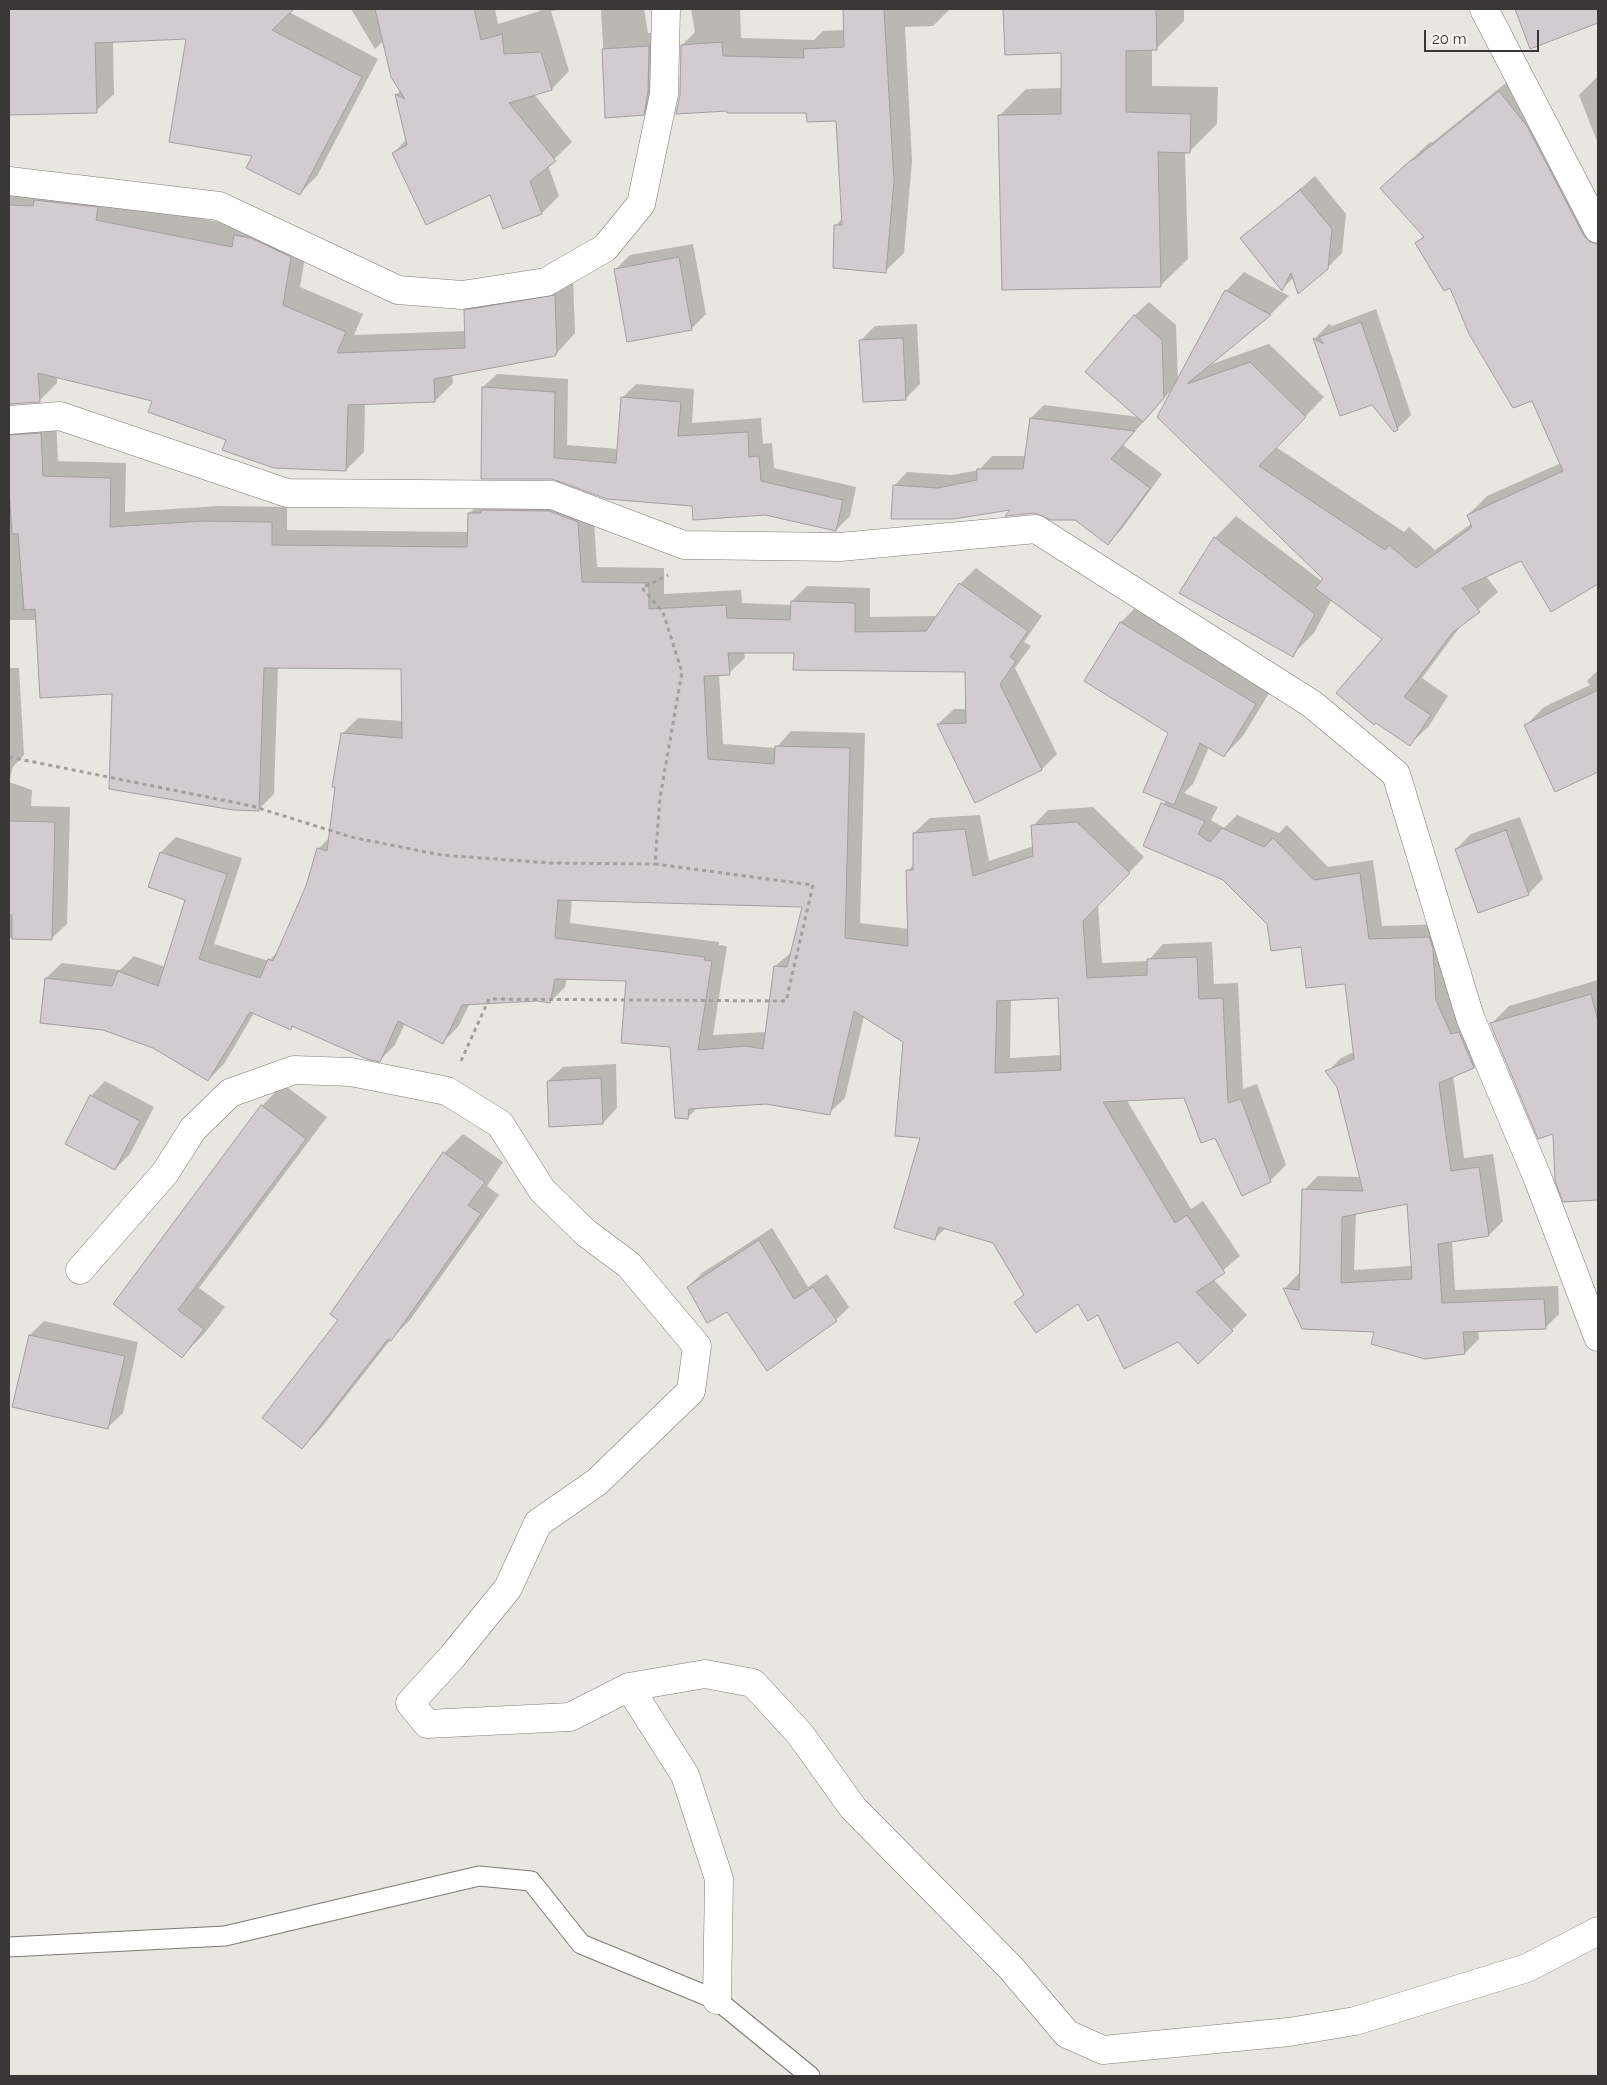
<!DOCTYPE html>
<html>
<head>
<meta charset="utf-8">
<style>
	body { margin:0 }
	#map { position:relative; width:1607px; height:2085px; overflow:hidden; background:#e8e6e0; font-family:Raleway,sans-serif }
	canvas { display:block }
	.frame { position:absolute; inset:0; border:10px solid #393836; pointer-events:none }
	.scale { position:absolute; left:1424px; top:30px; width:115px; height:22px; box-sizing:border-box; border:2px solid #393836; border-top:0; padding-left:6px; font-size:15px; line-height:18px; white-space:nowrap; color:#393836; -webkit-text-stroke:4px #f5f3ed; paint-order:stroke }
</style>
</head>
<body>
<div id="map">
<canvas width="1607" height="2085"></canvas>
<div class="frame"></div>
<div class="scale">20 m</div>
</div>
<script>
const g = document.querySelector('canvas').getContext('2d');
g.lineJoin = 'round';
function paint(path, color) {
  g.fillStyle = color;
  g.fill(path, 'evenodd');
}
function poly(rows) {
  const path = new Path2D();
  for (const r of rows) {
    path.moveTo(r[0], r[1]);
    for (let i = 2; i < r.length; i += 2) path.lineTo(r[i], r[i + 1]);
  }
  return path;
}
function stroke(path, color, width, dash) {
  g.strokeStyle = color;
  g.lineWidth = width;
  g.lineCap = dash ? 'butt' : 'round';
  g.setLineDash(dash || []);
  g.stroke(path);
}
paint(poly([
	[9,9,292,9,289,12,378,59,317,176,299,194,254,156,188,38,113,41,114,94,96,111,9,114],
	[351,9,495,9,498,24,540,11,539,9,566,9,551,11,569,71,552,89,534,94,572,142,548,165,559,196,542,213,504,228,491,193,393,153,407,139,396,95,401,90,384,40,375,49],
	[601,9,644,9,648,33,664,32,658,100,643,114,607,116],
	[691,9,740,9,741,38,814,40,823,31,845,30,845,9,950,9,933,26,905,27,912,161,904,253,885,271,835,226,843,218,837,120,808,112,728,110,681,95,682,45,695,32],
	[1004,9,1184,9,1184,21,1157,48,1152,48,1152,86,1218,87,1217,124,1190,151,1185,151,1188,259,1160,286,999,116,1026,89,1063,88,1062,52,1006,54],
	[1517,9,1598,9,1598,22,1531,47],
	[1518,73,1598,209,1598,582,1551,610,1521,560,1486,576,1498,592,1463,623,1422,678,1448,696,1429,726,1410,744,1384,639,1332,599,1314,633,1292,655,1215,538,1236,516,1323,582,1325,579,1174,387,1123,445,1162,474,1121,530,1108,543,1075,519,894,486,907,472,952,475,979,470,992,456,1026,456,1031,418,1044,405,1139,417,1134,316,1149,302,1176,325,1178,381,1226,291,1244,272,1289,296,1271,314,1209,365,1269,344,1324,397,1276,447,1404,532,1409,527,1435,550,1472,523,1468,515,1487,496,1561,463,1532,399,1416,243,1424,236,1381,188,1430,142,1433,142],
	[1598,76,1598,144,1579,95],
	[1315,176,1346,214,1342,253,1327,268,1294,277,1282,289,1242,239],
	[9,187,114,202,308,239,300,287,363,314,354,335,466,331,466,311,484,293,573,278,575,333,555,355,452,374,453,383,435,401,365,403,364,452,346,470,227,439,154,400,57,376,57,383,39,401,9,405],
	[693,244,706,314,692,328,628,340,615,270,630,255],
	[1376,309,1411,415,1397,429,1372,403,1341,414,1315,338,1329,324,1332,326],
	[917,324,920,384,906,398,860,341,875,326],
	[497,374,568,379,567,445,618,449,622,398,636,384,694,389,692,423,761,418,763,444,772,443,774,468,856,487,850,516,836,530,765,514,693,505,553,478,483,387],
	[9,413,56,418,58,461,126,463,125,512,219,506,287,507,287,530,469,532,469,514,484,498,593,506,597,567,664,568,664,594,741,590,742,603,792,605,792,601,807,586,870,588,870,617,938,616,960,584,976,568,1042,616,1024,642,1031,646,1015,668,1057,754,1042,769,976,801,938,724,954,709,967,709,967,671,795,652,744,652,745,658,729,673,719,674,723,744,776,748,791,731,865,733,860,923,909,929,908,871,914,864,914,833,930,818,980,815,989,861,1034,846,1033,826,1048,810,1093,807,1144,857,1098,905,1102,963,1148,961,1163,944,1212,942,1214,984,1238,983,1243,1089,1257,1084,1286,1165,1270,1181,1216,1136,1185,1096,1126,1099,1191,1209,1203,1201,1240,1256,1213,1279,1247,1315,1232,1330,1178,1341,1098,1313,1078,1302,1016,1302,1025,1293,994,1242,946,1228,935,1238,922,1137,904,1041,864,1016,845,1098,829,1113,767,1102,697,1108,687,1118,671,1045,627,980,567,978,565,987,550,1002,537,999,470,1003,458,1027,443,1042,405,1023,395,1045,380,1060,294,1025,290,1029,254,1013,224,1064,208,1080,46,978,62,963,120,970,134,956,165,967,187,899,161,852,176,837,242,858,214,944,269,961,280,949,307,887,318,849,330,837,342,734,358,718,403,721,402,668,278,667,274,794,258,810,113,693,37,620,9,620],
	[572,899,804,906,793,951,775,966,766,1032,713,1035,727,946,719,945,719,942,570,923],
	[1059,996,1061,1055,1010,1058,1011,999],
	[1140,603,1274,685,1243,736,1224,756,1209,747,1193,784,1184,793,1218,807,1211,820,1224,828,1237,815,1279,833,1287,825,1328,867,1373,860,1382,926,1443,924,1488,1053,1474,1067,1453,1075,1464,1158,1493,1154,1503,1221,1489,1235,1452,1240,1455,1290,1558,1286,1559,1314,1545,1328,1478,1331,1479,1339,1465,1353,1375,1331,1303,1327,1285,1288,1298,1274,1301,1275,1304,1190,1318,1176,1360,1177,1338,1086,1327,1072,1341,1058,1354,1052,1346,983,1302,945,1269,924,1224,879,1145,845,1166,800,1169,732,1086,681,1121,622],
	[1408,1202,1412,1266,1354,1270,1356,1213],
	[9,668,19,668,24,755,13,767,9,782,32,790,31,806,70,807,67,924,51,939,9,938],
	[1598,670,1598,728,1595,730,1598,737,1598,765,1589,775,1525,726,1544,707,1590,685,1587,681],
	[1520,817,1543,879,1528,894,1456,849,1471,834],
	[1598,980,1598,1198,1564,1201,1554,1133,1491,1024,1509,1006],
	[616,1064,617,1108,603,1123,548,1081,563,1067],
	[105,1081,154,1107,130,1154,115,1169,91,1096],
	[283,1084,327,1117,199,1288,225,1307,204,1334,182,1356,114,1304,262,1106],
	[463,1134,503,1162,487,1186,499,1195,410,1320,391,1339,321,1428,302,1448,340,1320,332,1314,444,1153],
	[772,1228,808,1287,827,1274,849,1307,836,1320,727,1310,688,1287,702,1273],
	[44,1321,138,1342,123,1413,108,1427,30,1335]
]), '#0003');
const building = poly([
	[9,9,294,9,272,30,362,77,300,195,246,168,252,156,169,142,186,39,95,43,97,113,9,115,9,9],
	[375,9,474,9,481,40,502,34,504,54,541,52,552,90,509,103,556,161,530,181,542,214,503,229,490,195,426,225,392,153,407,145,395,94,405,99,391,77,375,9],
	[843,9,884,9,894,181,886,273,833,268,834,225,842,225,836,121,807,122,806,113,727,113,727,111,676,114,680,95,681,45,722,42,723,56,804,58,803,49,844,47,843,9],
	[1003,9,1156,9,1157,50,1126,51,1126,112,1191,114,1190,153,1158,152,1161,287,1002,290,998,115,1061,114,1061,53,1005,55,1003,9],
	[1515,9,1598,9,1598,23,1530,49,1515,9],
	[649,46,648,92,644,115,605,118,602,49,649,46],
	[1499,91,1527,126,1584,236,1590,242,1598,244,1598,584,1551,612,1521,561,1462,588,1480,612,1453,632,1404,697,1431,715,1410,746,1376,723,1374,725,1336,693,1382,639,1315,588,1323,579,1157,417,1225,290,1271,315,1187,384,1250,362,1306,417,1259,466,1385,550,1389,545,1416,568,1472,527,1467,515,1563,471,1532,401,1513,408,1469,334,1450,288,1444,291,1415,243,1424,237,1380,188,1411,160,1413,160,1499,91],
	[1300,190,1332,229,1328,269,1298,294,1291,273,1282,291,1240,238,1300,190],
	[34,200,98,207,96,220,232,247,234,235,251,238,291,257,283,305,346,332,337,353,465,348,464,310,555,295,557,352,555,356,434,379,435,402,348,405,346,471,274,468,222,450,226,440,148,412,152,401,38,373,40,402,9,404,9,205,33,206,34,200],
	[679,257,692,330,627,342,614,269,679,257],
	[1134,315,1162,340,1164,398,1143,422,1085,372,1134,315],
	[1361,322,1398,430,1394,432,1372,405,1340,416,1313,338,1324,344,1319,337,1361,322],
	[903,338,906,400,863,402,859,340,903,338],
	[482,387,555,392,554,458,616,463,621,397,681,402,678,436,748,432,749,457,759,456,761,481,843,500,836,531,765,515,693,520,692,506,607,499,552,479,481,479,482,387],
	[1030,418,1135,431,1111,459,1150,488,1108,545,1075,520,1051,520,1035,513,1005,516,1010,510,953,519,891,519,893,485,938,488,977,480,977,469,1023,469,1030,418],
	[41,433,43,476,111,478,110,527,203,521,272,522,272,545,467,547,468,513,481,513,481,510,549,511,578,522,582,582,649,583,649,609,726,605,727,618,790,620,791,601,855,603,855,632,926,631,959,583,1028,631,1010,657,1016,661,1000,684,1042,770,975,803,937,724,966,723,965,672,793,670,794,653,728,653,730,675,704,676,708,759,774,764,775,746,850,748,845,938,908,946,906,870,913,870,913,833,965,829,973,876,1033,856,1031,825,1077,822,1130,873,1083,921,1087,978,1147,975,1147,959,1197,957,1199,999,1223,998,1228,1103,1241,1099,1271,1182,1242,1196,1215,1138,1201,1143,1184,1098,1103,1102,1175,1223,1187,1215,1225,1273,1196,1292,1233,1331,1198,1364,1178,1342,1124,1369,1098,1315,1088,1321,1078,1304,1036,1333,1014,1302,1024,1295,993,1243,939,1227,935,1240,894,1228,920,1138,895,1136,903,1042,854,1011,830,1115,766,1104,689,1109,688,1119,675,1118,670,1047,621,1043,626,981,555,979,550,1003,537,1001,462,1005,443,1044,398,1021,380,1062,367,1059,292,1026,291,1030,250,1012,208,1081,153,1048,103,1030,40,1023,45,978,112,986,118,971,158,986,185,900,148,887,160,852,227,874,199,959,260,978,268,959,273,961,306,886,317,848,327,851,335,787,332,787,341,733,402,738,401,669,264,668,259,811,233,810,109,789,112,694,40,698,35,609,24,610,18,534,12,534,9,489,9,435,41,433],
	[558,900,802,907,787,967,774,966,763,1049,746,1046,698,1050,712,961,704,960,705,957,555,938,558,900],
	[1058,998,1061,1070,995,1073,997,1001,1058,998],
	[1214,537,1315,614,1293,657,1179,593,1214,537],
	[1120,622,1256,704,1224,757,1200,743,1174,805,1143,792,1168,733,1084,681,1120,622],
	[1598,690,1598,772,1555,792,1524,725,1598,690],
	[1161,803,1205,821,1198,834,1210,842,1222,828,1264,847,1273,838,1314,880,1360,873,1369,939,1429,937,1433,948,1436,1000,1451,1034,1459,1032,1474,1068,1439,1083,1451,1171,1479,1167,1489,1236,1438,1244,1442,1303,1544,1299,1546,1329,1463,1332,1465,1354,1425,1359,1371,1344,1374,1332,1302,1329,1283,1288,1299,1290,1302,1189,1363,1191,1337,1087,1325,1071,1354,1059,1345,984,1306,988,1301,947,1271,951,1267,924,1223,880,1143,846,1161,803],
	[1407,1204,1412,1279,1341,1283,1342,1217,1407,1204],
	[9,821,55,822,52,940,12,939,12,915,9,915,9,821],
	[1506,830,1529,895,1478,913,1455,849,1506,830],
	[1591,994,1598,1021,1598,1200,1563,1202,1555,1181,1553,1134,1538,1139,1490,1023,1591,994],
	[601,1078,603,1124,549,1127,547,1081,601,1078],
	[90,1095,140,1121,115,1170,65,1144,90,1095],
	[261,1105,306,1139,178,1310,204,1329,182,1358,113,1304,261,1105],
	[443,1152,485,1182,468,1205,481,1214,391,1341,388,1339,302,1449,262,1418,338,1320,330,1314,443,1152],
	[759,1240,794,1299,813,1287,837,1321,767,1371,727,1312,707,1323,687,1287,759,1240],
	[29,1335,125,1356,108,1429,12,1407,29,1335]
]);
paint(building, '#d2ccd0');
stroke(building, '#a29da1', 1);
const service = poly([
	[9,1947,225,1936,479,1876,531,1881,581,1944,717,2000,810,2076]
]);
const minor = poly([
	[1484,9,1598,229],
	[9,181,219,206,398,290,462,295,546,282,605,248,641,204,664,94,666,9],
	[9,420,60,416,287,493,552,495,684,545,840,547,1036,529,1312,704,1396,774,1470,1017,1538,1179,1598,1337],
	[80,1270,165,1173,193,1129,230,1093,294,1070,351,1072,447,1091,500,1124,542,1190,586,1233,629,1265,697,1346,691,1391,597,1482,538,1523,508,1588,452,1657,410,1703,427,1724,570,1717,629,1687,705,1674,753,1683,800,1734,853,1808,1011,1968,1067,2034,1103,2050,1289,2032,1355,2021,1527,1968,1598,1931],
	[629,1687,685,1775,719,1879,717,2000]
]);
stroke(service, '#7d7b75', 21);
stroke(minor, '#7d7b75', 29);
stroke(poly([
	[9,757,252,806,351,837,441,855,551,863,655,864],
	[461,1061,489,999,786,1001,813,885,655,864,660,798,682,672,663,612,642,588,668,575]
]), '#a09f9b', 3, [4, 4]);
stroke(service, '#fff', 19);
stroke(minor, '#fff', 28);
</script>
</body>
</html>
